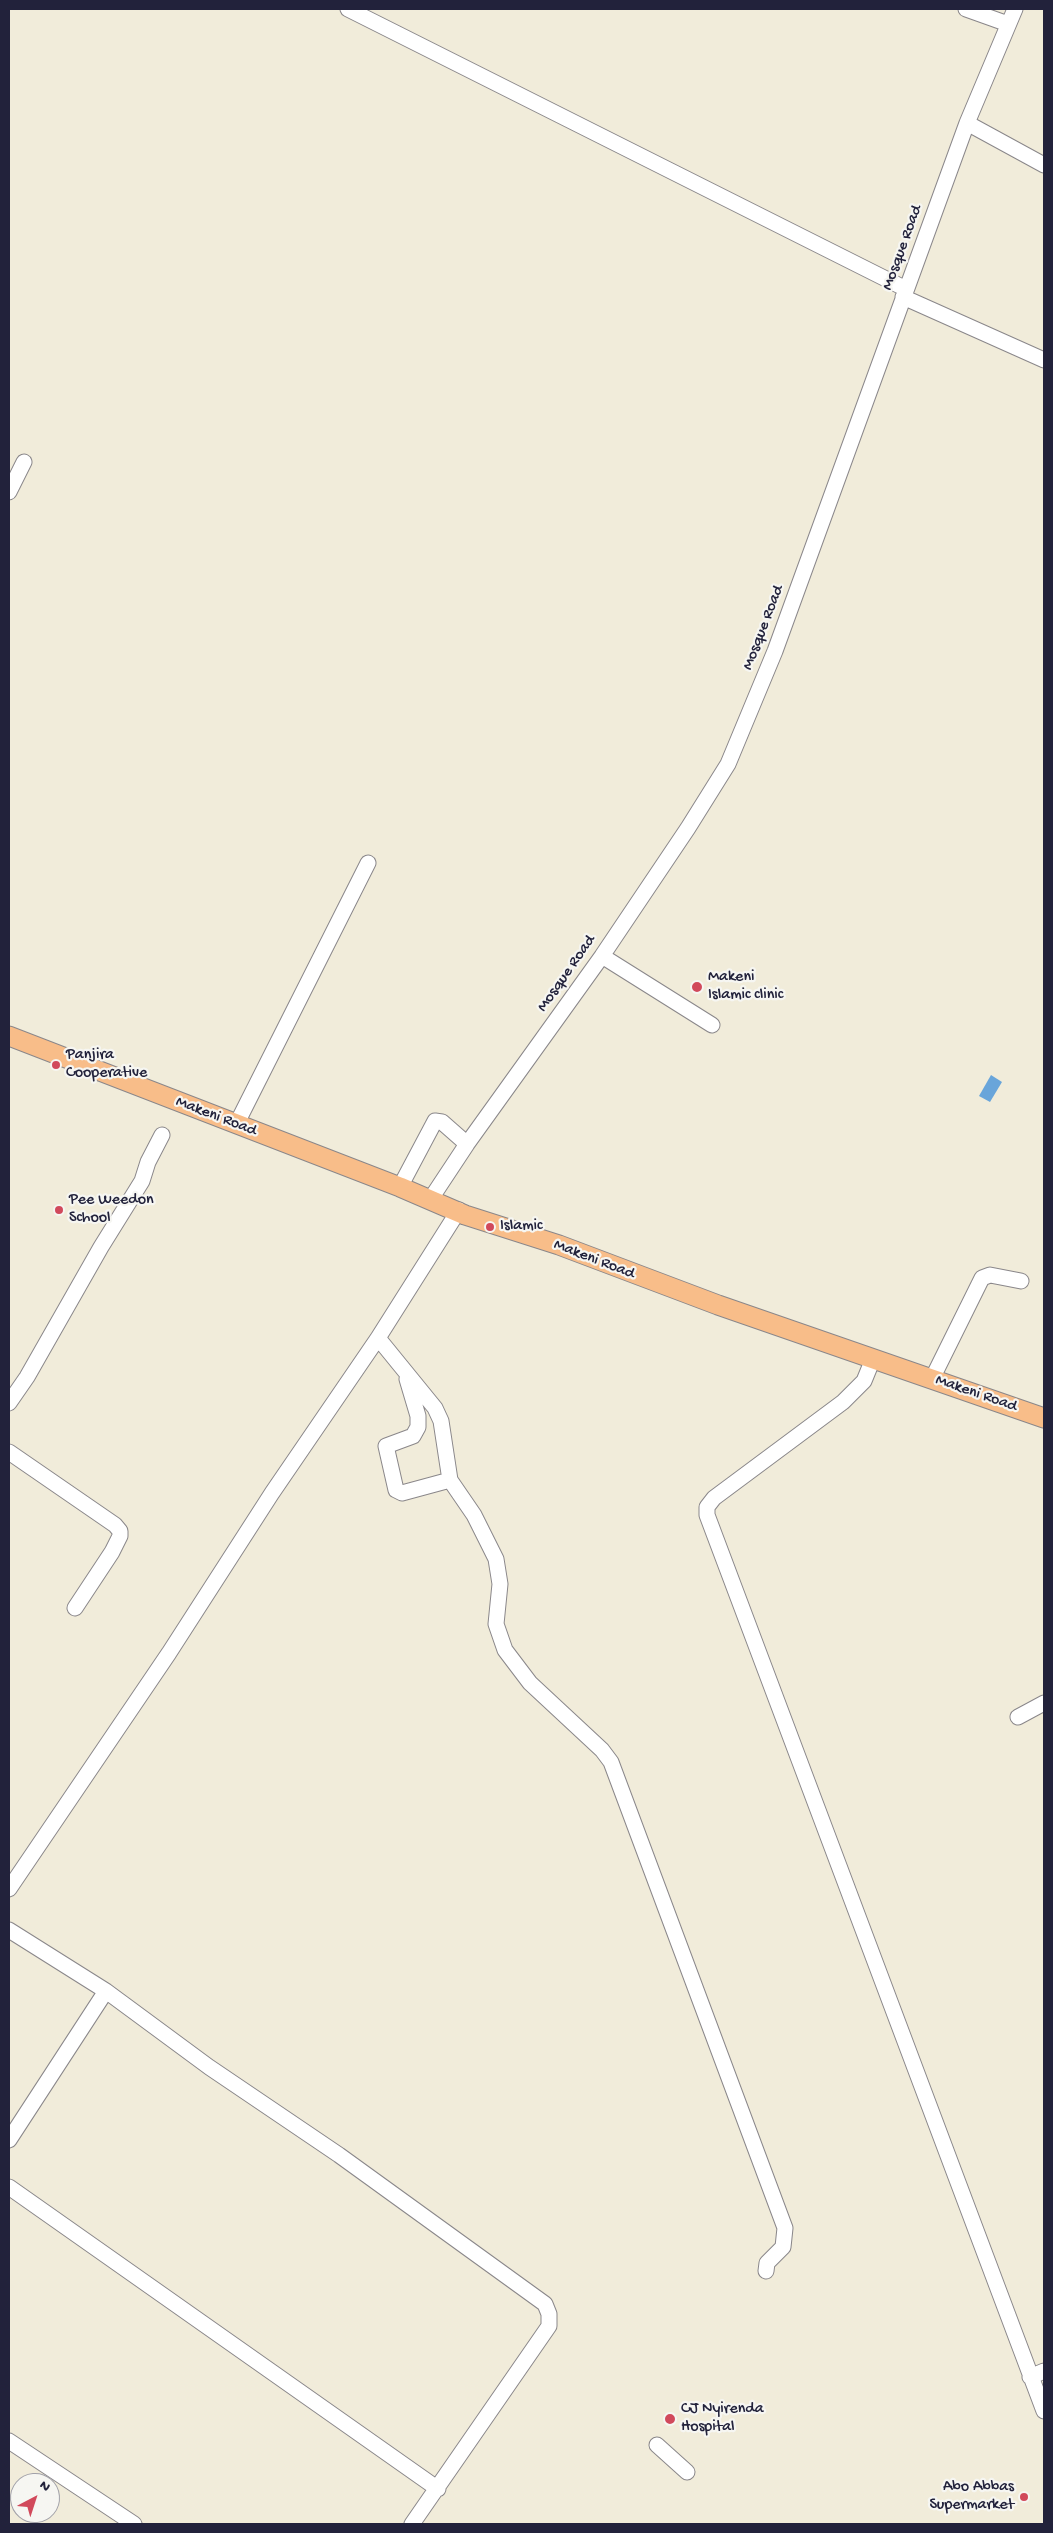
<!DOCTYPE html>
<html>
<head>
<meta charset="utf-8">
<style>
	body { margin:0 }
	#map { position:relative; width:1053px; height:2533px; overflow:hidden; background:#f1ecda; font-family:"Gochi Hand",sans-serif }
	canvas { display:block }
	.frame { position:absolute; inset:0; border:10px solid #22223b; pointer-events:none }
	.north { position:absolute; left:10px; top:2473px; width:50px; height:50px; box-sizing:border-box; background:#f6f6f2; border:1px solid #a1a1a9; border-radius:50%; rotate:40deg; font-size:14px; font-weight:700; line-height:20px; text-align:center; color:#22223b }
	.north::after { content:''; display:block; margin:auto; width:18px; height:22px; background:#d1495b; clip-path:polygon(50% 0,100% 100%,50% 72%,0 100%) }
</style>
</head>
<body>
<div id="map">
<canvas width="1053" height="2533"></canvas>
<div class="frame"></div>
<div class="north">N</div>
</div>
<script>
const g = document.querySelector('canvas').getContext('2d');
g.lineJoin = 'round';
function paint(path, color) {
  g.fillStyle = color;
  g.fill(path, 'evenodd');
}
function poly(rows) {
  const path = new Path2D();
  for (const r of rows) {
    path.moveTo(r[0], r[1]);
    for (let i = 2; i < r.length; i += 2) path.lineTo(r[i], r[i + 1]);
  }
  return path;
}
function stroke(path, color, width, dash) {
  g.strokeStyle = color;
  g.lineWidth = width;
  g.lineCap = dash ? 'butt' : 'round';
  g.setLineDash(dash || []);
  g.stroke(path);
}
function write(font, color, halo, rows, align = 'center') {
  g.font = font + ' "Gochi Hand",sans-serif';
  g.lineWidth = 4.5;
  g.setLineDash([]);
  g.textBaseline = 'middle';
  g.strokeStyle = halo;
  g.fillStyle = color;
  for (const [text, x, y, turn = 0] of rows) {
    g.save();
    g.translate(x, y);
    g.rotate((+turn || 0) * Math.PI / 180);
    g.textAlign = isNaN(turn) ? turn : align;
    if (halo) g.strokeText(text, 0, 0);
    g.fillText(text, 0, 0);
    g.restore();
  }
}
paint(poly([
	[991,1075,1002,1082,990,1102,979,1096]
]), '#69a5da');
const minor = poly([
	[348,9,906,289],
	[966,9,1008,24],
	[967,123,1044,165],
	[903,297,1044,360],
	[9,492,24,462],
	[602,956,712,1025],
	[236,1125,368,863],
	[400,1187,435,1121,442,1122,467,1144],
	[430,1200,467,1144,602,956,688,828,728,764,775,651,967,123,1015,9],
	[378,1338,435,1408,441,1421,450,1480,474,1515,496,1559,500,1584,496,1624,505,1650,530,1683,602,1750,611,1762,785,2228,783,2247,767,2263,766,2271],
	[873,1359,864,1381,843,1402,714,1498,707,1507,707,1515,1044,2411],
	[407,1379,418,1416,418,1427,413,1436,386,1446,396,1490,402,1493,450,1480],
	[932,1379,982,1278,990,1275,1021,1281],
	[9,1403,27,1377,101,1247,142,1181,148,1162,162,1135],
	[9,1452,115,1525,120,1531,120,1536,112,1552,75,1608],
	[1018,1717,1044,1703],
	[9,1889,169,1653,272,1493,378,1338,459,1210],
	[9,1930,106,1991],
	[9,2140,106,1991,209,2067,339,2155,545,2304,549,2314,549,2326,412,2524],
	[9,2187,438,2489],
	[1030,2377,1044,2371],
	[9,2441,134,2524],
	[657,2445,687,2472]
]);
const major = poly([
	[9,1036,400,1187,465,1215,559,1245,718,1305,1044,1418]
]);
stroke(minor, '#8a878a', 17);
stroke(major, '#8a878a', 21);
stroke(minor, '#fff', 15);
stroke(major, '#f8bd89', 19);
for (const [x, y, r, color] of [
	[697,987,6,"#d1495b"],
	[56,1065,5,"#d1495b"],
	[59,1210,5,"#d1495b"],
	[490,1227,5,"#d1495b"],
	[670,2419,6,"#d1495b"],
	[1024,2497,5,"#d1495b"]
]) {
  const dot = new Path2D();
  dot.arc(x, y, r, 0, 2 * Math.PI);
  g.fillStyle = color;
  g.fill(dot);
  stroke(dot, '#f6f6f2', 2);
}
write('16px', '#22223b', '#f6f6f2', [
	["Mosque Road",903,248,-70],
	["Mosque Road",764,628,-69],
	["Mosque Road",567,974,-55],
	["Makeni Road",216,1117,21],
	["Makeni Road",594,1260,21],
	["Makeni Road",976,1394,19]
]);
write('16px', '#22223b', '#f6f6f2', [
	["Makeni",708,978],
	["Islamic clinic",708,996],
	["Panjira",66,1056],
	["Cooperative",66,1074],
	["Pee Weedon",69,1201],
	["School",69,1219],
	["Islamic",500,1227],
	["CJ Nyirenda",681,2410],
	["Hospital",681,2428],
	["Abo Abbas",1014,2488,"right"],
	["Supermarket",1014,2506,"right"]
], 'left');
</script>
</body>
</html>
